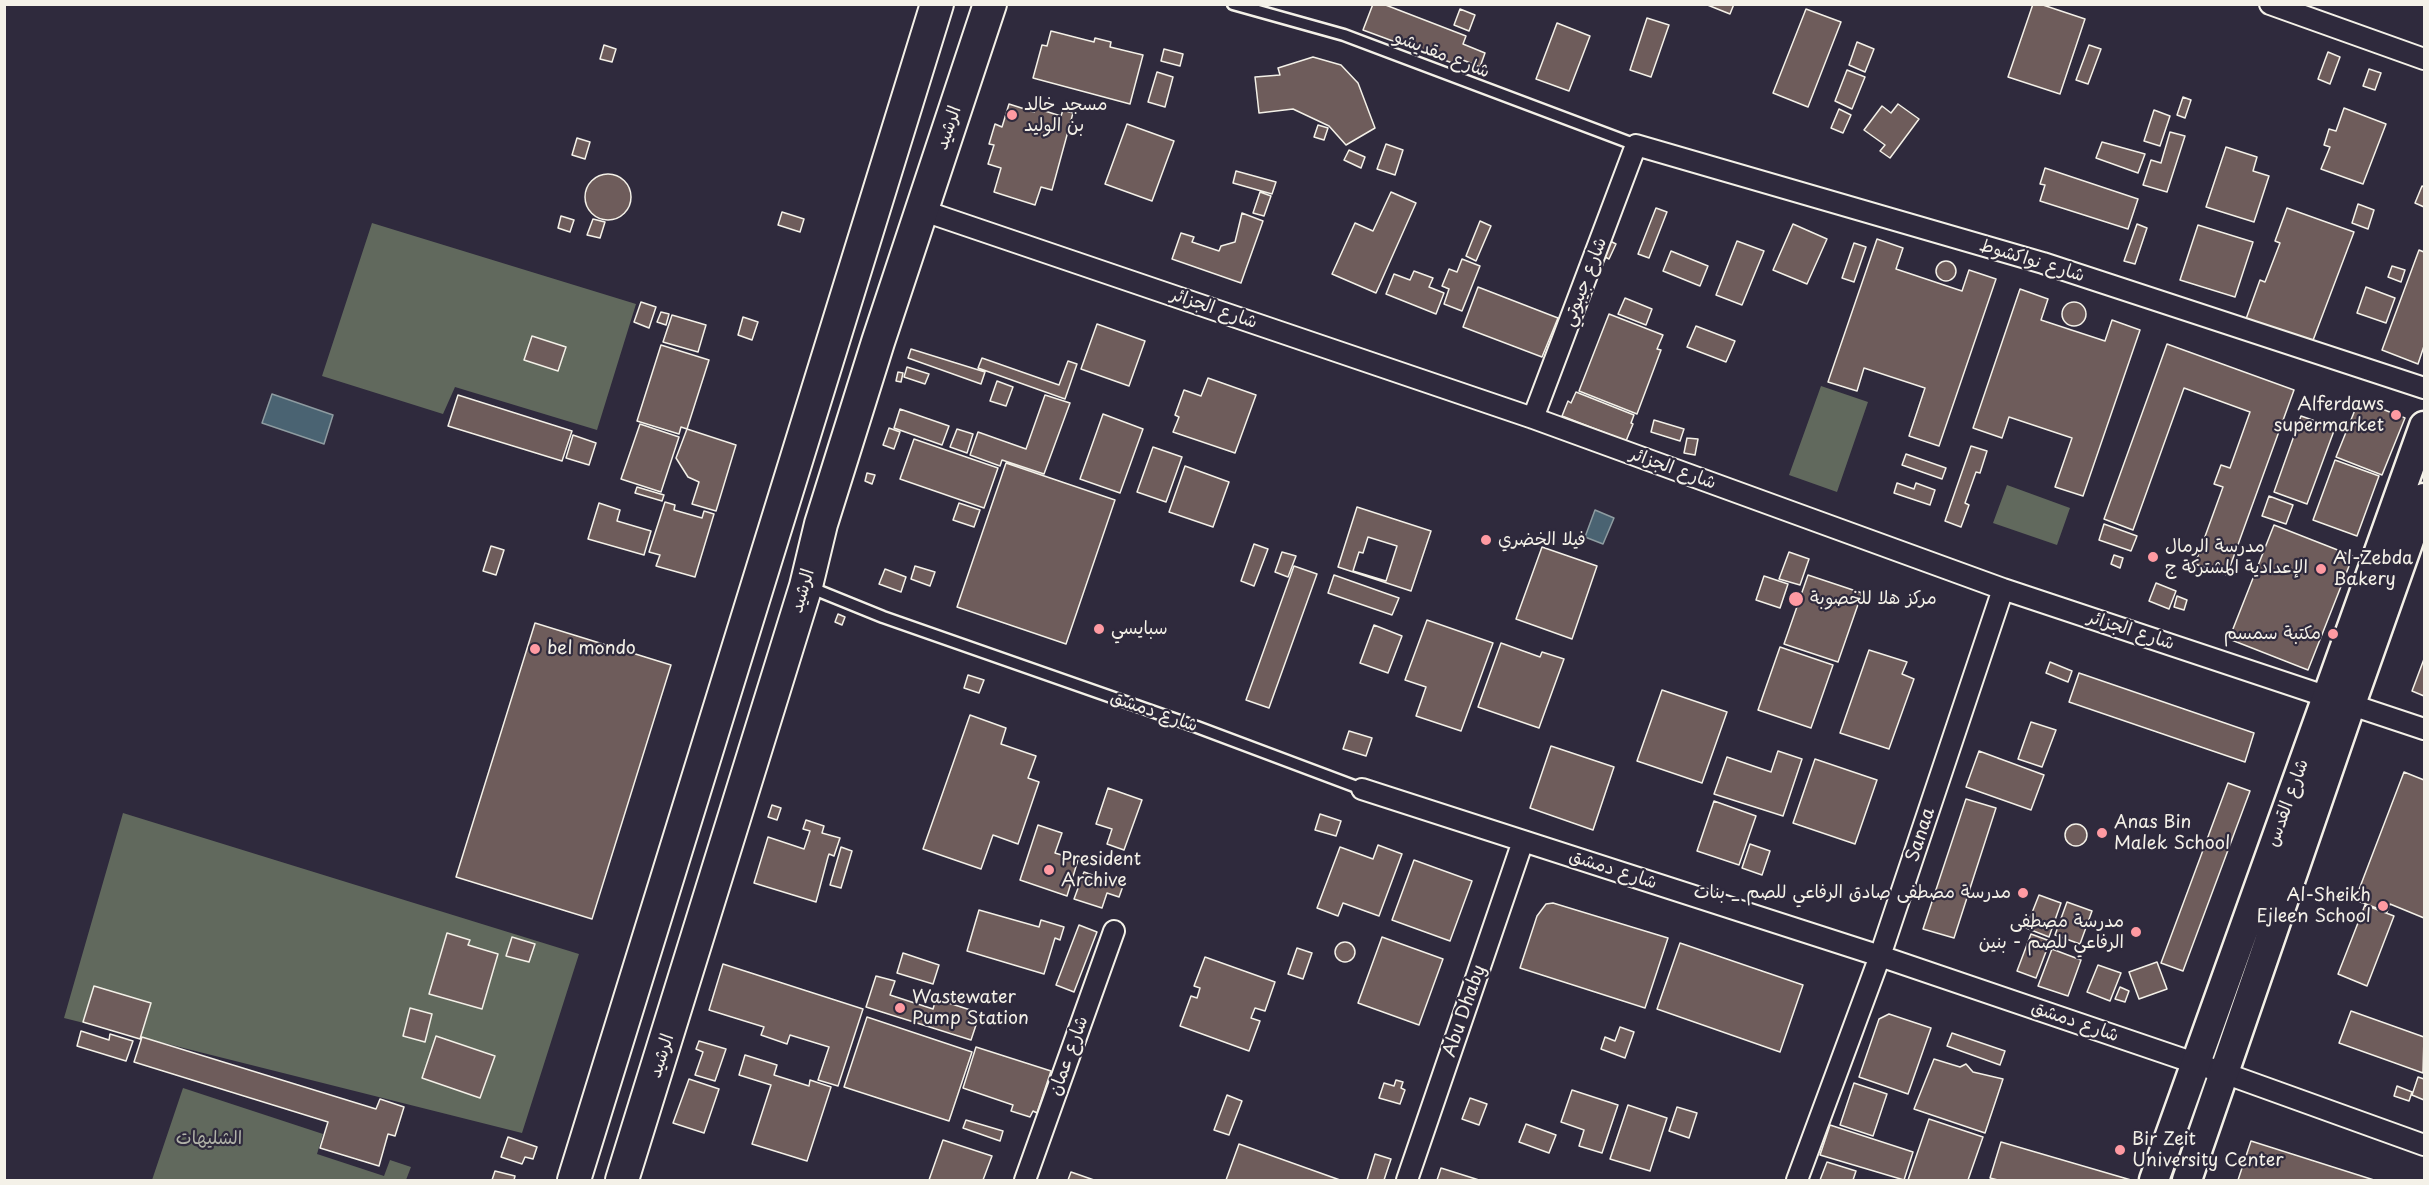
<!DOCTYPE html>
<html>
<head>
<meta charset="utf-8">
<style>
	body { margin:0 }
	#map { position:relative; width:2429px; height:1185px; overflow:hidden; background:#2f2a3d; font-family:"Playpen Sans",sans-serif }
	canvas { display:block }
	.frame { position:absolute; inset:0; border:6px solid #f4f1e8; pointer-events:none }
</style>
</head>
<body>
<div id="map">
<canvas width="2429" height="1185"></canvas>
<div class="frame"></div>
</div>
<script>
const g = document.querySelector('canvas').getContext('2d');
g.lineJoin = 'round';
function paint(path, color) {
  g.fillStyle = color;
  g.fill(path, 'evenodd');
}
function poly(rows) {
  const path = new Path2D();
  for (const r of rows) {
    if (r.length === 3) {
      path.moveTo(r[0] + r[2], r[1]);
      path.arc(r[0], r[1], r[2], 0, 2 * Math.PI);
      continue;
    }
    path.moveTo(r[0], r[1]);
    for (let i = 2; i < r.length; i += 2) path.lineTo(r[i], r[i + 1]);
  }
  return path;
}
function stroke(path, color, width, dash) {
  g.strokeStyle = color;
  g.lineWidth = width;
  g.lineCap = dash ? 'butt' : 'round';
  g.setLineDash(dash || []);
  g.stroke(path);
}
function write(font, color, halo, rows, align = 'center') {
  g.font = font + ' "Playpen Sans","Playpen Sans Arabic",sans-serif';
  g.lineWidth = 4.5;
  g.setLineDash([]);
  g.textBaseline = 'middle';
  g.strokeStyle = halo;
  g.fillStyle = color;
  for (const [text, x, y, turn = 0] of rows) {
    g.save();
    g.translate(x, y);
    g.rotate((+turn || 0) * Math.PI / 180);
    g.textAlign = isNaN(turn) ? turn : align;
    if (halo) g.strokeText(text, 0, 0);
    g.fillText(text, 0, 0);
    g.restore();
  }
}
paint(poly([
	[372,223,636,304,597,430,455,387,443,414,322,376],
	[1821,386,1868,402,1837,492,1789,475],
	[2007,485,2070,508,2057,545,1993,523],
	[123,813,579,954,522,1133,64,1018],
	[183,1088,323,1134,317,1154,384,1176,390,1160,411,1167,406,1180,152,1180]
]), '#61695d');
const water = poly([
	[272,394,333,415,324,444,262,423,272,394],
	[1595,510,1614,518,1603,544,1585,537,1595,510]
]);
paint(water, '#4a6372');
stroke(water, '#8e9ca1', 1.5);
const building = poly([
	[1373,4,1383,4,1466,36,1463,44,1485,53,1480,67,1458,58,1455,64,1363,30,1373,4],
	[1705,4,1734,4,1730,14,1705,4],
	[2033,4,2040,4,2085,19,2060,94,2008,77,2033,4],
	[1460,9,1475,15,1469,31,1454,25,1460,9],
	[1806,9,1841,22,1808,107,1773,93,1806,9],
	[1647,18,1669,25,1651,77,1630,70,1647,18],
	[1557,23,1590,36,1569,91,1536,79,1557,23],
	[1051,31,1094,42,1095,38,1111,42,1110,47,1143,55,1130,104,1033,78,1042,45,1047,46,1051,31],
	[1857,42,1874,49,1865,72,1849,65,1857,42],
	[604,45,616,49,612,62,600,59,604,45],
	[2089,45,2101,49,2088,84,2076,80,2089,45],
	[1164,49,1183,54,1180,66,1161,61,1164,49],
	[2328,52,2340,57,2330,84,2318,79,2328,52],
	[1313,57,1341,65,1358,83,1375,128,1346,145,1329,126,1293,109,1259,113,1255,77,1280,75,1278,68,1313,57],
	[2369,69,2381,73,2375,90,2363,86,2369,69],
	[1847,70,1865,77,1852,109,1835,101,1847,70],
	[1157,72,1173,77,1165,107,1148,102,1157,72],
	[2183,97,2191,100,2185,118,2177,115,2183,97],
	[1009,104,1034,112,1035,108,1061,116,1063,110,1073,113,1052,190,1041,187,1035,205,994,192,1001,168,988,164,994,145,989,144,995,124,1002,127,1009,104],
	[1898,104,1919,119,1890,158,1880,151,1885,145,1864,130,1882,106,1891,113,1898,104],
	[2344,108,2386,124,2363,184,2321,169,2330,147,2324,145,2329,129,2336,131,2344,108],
	[1839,109,1851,115,1843,133,1831,128,1839,109],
	[2154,110,2170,116,2160,146,2144,141,2154,110],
	[1127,124,1174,141,1152,201,1105,184,1127,124],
	[1318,125,1328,128,1324,140,1314,137,1318,125],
	[2170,132,2185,136,2167,192,2143,185,2151,160,2161,163,2170,132],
	[577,138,590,142,585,159,572,155,577,138],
	[2102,142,2145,154,2138,173,2096,158,2102,142],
	[1386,144,1403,150,1395,175,1377,169,1386,144],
	[2226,147,2257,157,2253,171,2269,176,2254,222,2206,207,2226,147],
	[1349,150,1365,157,1361,168,1344,160,1349,150],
	[2045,168,2138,199,2128,229,2040,201,2045,185,2040,184,2045,168],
	[1236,171,1276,182,1272,194,1233,183,1236,171],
	[608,197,23],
	[2422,186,2424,187,2424,207,2415,203,2422,186],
	[1260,192,1271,196,1264,216,1253,213,1260,192],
	[1391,192,1416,203,1376,293,1332,274,1355,223,1373,231,1391,192],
	[2358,204,2374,210,2368,229,2352,223,2358,204],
	[1656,208,1667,212,1649,258,1638,254,1656,208],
	[2287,208,2354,232,2312,343,2246,319,2260,280,2265,282,2280,243,2275,241,2287,208],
	[782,212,804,219,800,232,778,225,782,212],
	[1242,213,1263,221,1241,283,1172,259,1181,233,1194,237,1192,242,1219,251,1221,246,1235,242,1242,213],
	[561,216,574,220,570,232,558,228,561,216],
	[593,219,605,222,600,238,587,235,593,219],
	[1480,221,1491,226,1476,261,1466,256,1480,221],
	[1793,224,1827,239,1807,284,1773,270,1793,224],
	[2137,224,2147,228,2135,264,2124,261,2137,224],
	[2198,225,2253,242,2235,297,2180,280,2198,225],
	[1606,239,1616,244,1609,259,1599,254,1606,239],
	[1877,239,1903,248,1896,269,1962,291,1969,270,1996,279,1939,446,1909,436,1925,388,1864,368,1857,391,1828,382,1877,239],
	[1737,241,1764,251,1742,305,1716,295,1737,241],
	[1854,243,1866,247,1854,282,1842,278,1854,243],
	[2419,250,2424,252,2424,346,2418,364,2382,350,2419,250],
	[1671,251,1708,266,1700,286,1663,271,1671,251],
	[1462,259,1480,266,1462,311,1444,304,1449,289,1442,286,1449,269,1457,272,1462,259],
	[1946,271,10],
	[2392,266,2405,270,2401,282,2388,277,2392,266],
	[1414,271,1433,278,1429,287,1444,293,1436,314,1386,294,1394,274,1410,280,1414,271],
	[1478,287,1558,318,1542,357,1463,327,1478,287],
	[2366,287,2395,298,2386,323,2357,313,2366,287],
	[2020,289,2048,299,2041,320,2105,341,2112,320,2140,330,2083,496,2055,487,2072,438,2009,417,2002,438,1973,428,2020,289],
	[1625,298,1652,309,1646,325,1618,314,1625,298],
	[2074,314,12],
	[641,302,656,307,649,328,634,322,641,302],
	[661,312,669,314,666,325,657,322,661,312],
	[1609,314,1663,335,1657,349,1661,350,1637,414,1579,391,1609,314],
	[672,315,706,325,698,352,663,342,672,315],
	[743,317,758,322,752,340,738,335,743,317],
	[1097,324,1145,341,1129,386,1081,369,1097,324],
	[1696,326,1735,341,1726,362,1687,347,1696,326],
	[532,336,566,347,558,371,524,360,532,336],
	[2167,344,2294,390,2227,575,2195,564,2223,487,2214,484,2221,465,2230,468,2250,412,2184,388,2133,530,2104,519,2167,344],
	[661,345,709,360,687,429,681,427,679,434,637,421,661,345],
	[911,349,985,372,981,384,908,358,911,349],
	[982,358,1059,385,1068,361,1077,364,1065,399,978,368,982,358],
	[907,367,929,374,925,384,904,377,907,367],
	[898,372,903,373,901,382,896,381,898,372],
	[1208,378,1256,395,1235,453,1173,432,1179,417,1175,415,1184,390,1201,396,1208,378],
	[997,381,1013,387,1006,406,990,401,997,381],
	[1576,392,1634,415,1631,423,1633,424,1626,441,1562,416,1568,401,1571,403,1576,392],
	[458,395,572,431,562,461,448,426,458,395],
	[1045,395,1070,403,1044,474,1002,460,1000,466,970,455,978,432,1026,449,1045,395],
	[2359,400,2405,418,2382,475,2336,457,2359,400],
	[900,409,949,426,942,445,894,428,900,409],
	[1103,414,1143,429,1120,493,1080,479,1103,414],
	[2301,416,2335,428,2307,504,2274,492,2301,416],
	[1654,420,1684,429,1680,441,1651,432,1654,420],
	[640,424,679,437,661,492,621,479,640,424],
	[889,428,900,432,894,449,883,445,889,428],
	[687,429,736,445,716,511,692,504,699,482,688,477,676,458,687,429],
	[957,429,973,434,967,453,950,447,957,429],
	[573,435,596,443,589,465,566,458,573,435],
	[1687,438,1698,439,1695,455,1684,453,1687,438],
	[914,439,998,468,984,508,900,479,914,439],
	[1971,446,1987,451,1980,473,1976,472,1965,503,1969,505,1961,527,1945,521,1971,446],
	[1153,447,1182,457,1166,502,1137,492,1153,447],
	[1906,454,1946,468,1942,479,1902,465,1906,454],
	[2335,460,2379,476,2357,536,2313,520,2335,460],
	[1006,463,1115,500,1066,644,957,607,1006,463],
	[1185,466,1229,482,1213,527,1169,512,1185,466],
	[867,473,875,475,872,484,865,481,867,473],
	[1897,483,1914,489,1916,483,1935,490,1930,505,1894,493,1897,483],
	[637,487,664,495,662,501,635,493,637,487],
	[2269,496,2293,505,2286,524,2262,516,2269,496],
	[665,502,675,505,674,510,702,518,704,511,714,514,695,577,656,566,660,555,649,552,665,502],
	[599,503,620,510,617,521,651,531,644,555,588,539,599,503],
	[959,503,980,510,974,527,953,520,959,503],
	[1357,507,1431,531,1411,591,1338,567,1357,507],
	[2104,524,2137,536,2131,551,2099,540,2104,524],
	[2274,525,2353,556,2308,670,2229,639,2274,525],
	[1368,537,1397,546,1386,581,1353,571,1359,552,1363,553,1368,537],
	[1254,544,1268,549,1254,586,1241,581,1254,544],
	[491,546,504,550,496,575,483,571,491,546],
	[1542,547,1597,566,1572,639,1516,619,1542,547],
	[1282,552,1296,556,1288,577,1275,572,1282,552],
	[1789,552,1809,559,1800,585,1779,579,1789,552],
	[2114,555,2123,558,2120,568,2111,564,2114,555],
	[915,566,935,572,930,586,911,579,915,566],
	[1294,566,1317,574,1269,708,1246,700,1294,566],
	[885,569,906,577,901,592,879,584,885,569],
	[1334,575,1399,598,1392,615,1328,593,1334,575],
	[1808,575,1862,593,1838,662,1784,644,1808,575],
	[1764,576,1788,584,1780,608,1756,600,1764,576],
	[2156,583,2176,591,2169,609,2149,601,2156,583],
	[2177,596,2187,600,2184,610,2174,607,2177,596],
	[838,614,845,617,842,625,835,622,838,614],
	[1427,620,1493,643,1461,731,1416,716,1426,687,1405,680,1427,620],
	[535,623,671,665,592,919,456,877,535,623],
	[1374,625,1402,636,1388,673,1360,663,1374,625],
	[1501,643,1540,657,1542,652,1564,659,1539,728,1478,707,1501,643],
	[1780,647,1833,665,1811,728,1758,710,1780,647],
	[1869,650,1907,662,1902,674,1914,679,1889,749,1840,733,1869,650],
	[2424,659,2424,696,2412,691,2424,659],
	[2050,662,2072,671,2068,682,2046,673,2050,662],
	[2079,673,2254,733,2245,762,2069,702,2079,673],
	[968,675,984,680,979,693,964,688,968,675],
	[1662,690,1727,712,1702,783,1637,761,1662,690],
	[970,715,1006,728,1001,744,1036,756,1028,778,1039,782,1018,844,993,835,981,869,923,849,970,715],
	[2031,722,2056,730,2042,767,2018,759,2031,722],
	[1349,731,1372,738,1366,756,1343,749,1349,731],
	[1551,746,1614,767,1593,830,1530,808,1551,746],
	[1778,751,1802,759,1783,816,1714,794,1727,757,1771,772,1778,751],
	[1979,751,2044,775,2031,810,1966,787,1979,751],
	[1815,759,1877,780,1855,844,1793,823,1815,759],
	[2404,772,2424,780,2424,918,2390,904,2387,912,2355,900,2404,772],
	[2228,783,2250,791,2183,971,2161,963,2228,783],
	[1108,788,1142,800,1124,850,1107,844,1112,829,1096,824,1108,788],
	[1966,799,1996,808,1954,938,1923,929,1966,799],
	[1714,801,1756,816,1739,865,1697,851,1714,801],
	[772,805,781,808,777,820,768,817,772,805],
	[1320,814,1341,821,1336,836,1315,830,1320,814],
	[806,820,824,826,822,833,840,838,834,856,829,854,828,857,816,902,754,883,768,837,804,849,810,831,803,829,806,820],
	[2076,835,11],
	[1038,825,1062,833,1055,853,1078,860,1067,896,1020,880,1038,825],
	[1750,844,1770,851,1762,875,1742,868,1750,844],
	[1378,845,1402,854,1379,916,1343,903,1338,916,1317,908,1340,847,1373,859,1378,845],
	[841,847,852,851,841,888,830,885,841,847],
	[1414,860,1472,881,1450,941,1392,920,1414,860],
	[1084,872,1123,886,1119,897,1107,893,1102,908,1074,899,1084,872],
	[2039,895,2061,903,2049,937,2026,928,2039,895],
	[2067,902,2092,911,2080,944,2055,935,2067,902],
	[1553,903,1668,938,1645,1008,1520,968,1537,916,1546,904,1553,903],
	[2365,905,2394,916,2367,986,2338,974,2365,905],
	[979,910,1039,927,1041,920,1064,927,1060,940,1055,938,1044,974,967,951,979,910],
	[1079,925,1097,932,1074,992,1056,985,1079,925],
	[447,933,470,940,468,945,498,954,482,1009,429,994,447,933],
	[2031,934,2050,941,2036,978,2017,971,2031,934],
	[512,937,535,944,529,962,506,956,512,937],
	[1382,937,1443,959,1419,1025,1358,1003,1382,937],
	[1345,952,10],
	[1680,943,1803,985,1780,1052,1657,1009,1680,943],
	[1297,948,1312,953,1303,979,1288,974,1297,948],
	[2052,949,2081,960,2068,996,2038,986,2052,949],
	[903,953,939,965,933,984,897,973,903,953],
	[1205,957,1275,982,1265,1011,1255,1008,1251,1018,1260,1021,1249,1051,1180,1026,1191,996,1197,998,1200,988,1194,986,1205,957],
	[2157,962,2167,989,2139,999,2129,972,2157,962],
	[723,964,863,1009,838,1086,818,1080,829,1047,790,1035,787,1044,761,1035,764,1027,709,1010,723,964],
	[2098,965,2121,973,2110,1001,2087,992,2098,965],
	[876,976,895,981,890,995,933,1009,936,999,980,1013,971,1040,866,1007,876,976],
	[94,986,151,1003,140,1039,83,1022,94,986],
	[2120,987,2129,991,2125,1002,2115,999,2120,987],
	[410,1008,432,1014,425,1042,403,1036,410,1008],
	[2351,1011,2424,1037,2423,1073,2339,1043,2351,1011],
	[1889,1014,1931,1028,1908,1094,1859,1077,1879,1019,1889,1014],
	[867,1017,972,1052,949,1121,844,1087,867,1017],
	[1620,1027,1634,1032,1625,1058,1601,1049,1605,1037,1615,1041,1620,1027],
	[81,1031,109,1040,110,1034,133,1041,126,1061,77,1046,81,1031],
	[1952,1033,2005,1051,2000,1065,1947,1046,1952,1033],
	[436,1036,495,1056,480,1098,422,1078,436,1036],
	[142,1037,376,1109,380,1099,404,1107,395,1136,388,1134,379,1166,320,1148,328,1122,134,1062,142,1037],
	[699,1041,726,1049,715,1081,695,1075,703,1052,696,1049,699,1041],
	[976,1047,1051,1071,1037,1113,1033,1111,1030,1117,1011,1111,1013,1105,963,1088,976,1047],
	[745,1055,777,1065,774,1075,809,1086,810,1080,831,1087,807,1161,752,1144,771,1085,739,1075,745,1055],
	[1934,1059,1960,1067,1966,1064,1973,1072,2003,1079,1985,1133,1914,1109,1934,1059],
	[2418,1077,2424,1079,2424,1100,2412,1095,2418,1077],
	[689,1079,719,1089,704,1133,673,1123,689,1079],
	[1396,1080,1403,1082,1401,1088,1405,1090,1400,1104,1379,1098,1384,1083,1394,1086,1396,1080],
	[1854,1083,1887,1094,1873,1136,1840,1125,1854,1083],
	[2397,1086,2412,1092,2409,1101,2394,1096,2397,1086],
	[1572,1090,1618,1105,1602,1153,1579,1146,1584,1130,1561,1122,1572,1090],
	[1227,1095,1242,1101,1229,1135,1214,1130,1227,1095],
	[1470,1098,1487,1104,1479,1125,1462,1119,1470,1098],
	[1628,1105,1667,1118,1650,1171,1610,1159,1628,1105],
	[1677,1107,1697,1113,1689,1138,1669,1131,1677,1107],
	[1929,1119,1983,1137,1968,1180,1908,1180,1929,1119],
	[966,1120,1003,1131,1000,1141,963,1128,966,1120],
	[1526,1124,1556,1135,1549,1153,1519,1142,1526,1124],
	[1830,1125,1913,1152,1904,1180,1820,1155,1830,1125],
	[508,1137,537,1147,533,1159,525,1157,522,1164,501,1157,508,1137],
	[943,1140,992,1156,983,1180,929,1180,943,1140],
	[2251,1141,2374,1180,2238,1180,2251,1141],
	[2001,1142,2131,1180,1998,1180,1990,1178,2001,1142],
	[1239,1144,1340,1180,1226,1180,1239,1144],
	[1375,1154,1391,1159,1384,1180,1367,1180,1375,1154],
	[1827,1162,1856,1171,1853,1180,1820,1180,1827,1162],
	[1441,1168,1479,1180,1437,1180,1441,1168],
	[495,1171,515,1176,514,1180,492,1180,495,1171],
	[1071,1172,1094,1180,1068,1180,1071,1172]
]);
paint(building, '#6e5c5b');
stroke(building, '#f4f1e8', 1.5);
const lane = poly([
	[1233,4,1344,35,1636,145],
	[809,587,883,617,1197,727,1362,789]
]);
const street = poly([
	[2270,4,2424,59],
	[921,210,1533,418,2003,589,2424,729],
	[1533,418,1636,145,2043,263,2424,388],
	[1362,789,1880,956,2224,1073,2424,1145],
	[1025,1180,1114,931],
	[1407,1180,1523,841],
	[1797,1180,1880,956,2003,589]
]);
const secondary = poly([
	[2154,1180,2424,426],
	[2187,1180,2351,704,2424,498]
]);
const primary = poly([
	[574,1180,937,4],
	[622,1180,806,586,821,524,878,342,990,4]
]);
stroke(lane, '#f4f1e8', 15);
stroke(street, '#f4f1e8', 24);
stroke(secondary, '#f4f1e8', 33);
stroke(primary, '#f4f1e8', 36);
stroke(lane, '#2f2a3d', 10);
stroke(street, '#2f2a3d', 20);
stroke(secondary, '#2f2a3d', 28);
stroke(primary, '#2f2a3d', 32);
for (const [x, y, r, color] of [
	[1012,115,6,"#ff9aa2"],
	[2396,415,6,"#ff9aa2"],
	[1486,540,6,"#ff9aa2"],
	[2153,557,6,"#ff9aa2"],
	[2321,569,6,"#ff9aa2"],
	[1796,599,8,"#ff9aa2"],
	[1099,629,6,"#ff9aa2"],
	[2333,634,6,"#ff9aa2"],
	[535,649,6,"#ff9aa2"],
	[2102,833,6,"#ff9aa2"],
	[1049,870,6,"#ff9aa2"],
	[2023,893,6,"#ff9aa2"],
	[2383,906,6,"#ff9aa2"],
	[2136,932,6,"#ff9aa2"],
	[900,1008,6,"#ff9aa2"],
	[2120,1150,6,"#ff9aa2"]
]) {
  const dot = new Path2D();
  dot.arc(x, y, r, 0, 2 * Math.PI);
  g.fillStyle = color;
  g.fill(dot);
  stroke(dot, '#2f2a3d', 2);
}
write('18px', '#f4f1e8', '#2f2a3d', [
	["شارع مقديشو",1442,55,21],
	["الرشيد",949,128,-71],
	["شارع نواكشوط",2032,261,17],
	["شارع جيبوتي",1585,282,-69],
	["شارع الجزائر",1214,309,19],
	["شارع الجزائر",1673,469,20],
	["الرشيد",803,591,-74],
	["شارع الجزائر",2131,631,18],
	["شارع دمشق",1154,712,19],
	["شارع القدس",2288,803,-70],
	["Sanaa",1921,835,-72],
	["شارع دمشق",1613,870,18],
	["Abu Dhaby",1465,1011,-71],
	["شارع دمشق",2075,1022,19],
	["الرشيد",662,1056,-72],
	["شارع عمان",1069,1056,-70]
]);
write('18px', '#f4f1e8', '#2f2a3d', [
	["مسجد خالد",1024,105],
	["بن الوليد",1024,126],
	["Alferdaws",2384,405,"right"],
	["supermarket",2384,426,"right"],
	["فيلا الخضري",1498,540],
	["مدرسة الرمال",2165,547],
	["الإعدادية المشتركة ج",2165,568],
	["Al-Zebda",2333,559],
	["Bakery",2333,580],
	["مركز هلا للخصوبة",1810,599],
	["سبايسي",1111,629],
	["مكتبة سمسم",2321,634,"right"],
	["bel mondo",547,649],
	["Anas Bin",2114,823],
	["Malek School",2114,844],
	["President",1061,860],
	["Archive",1061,881],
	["مدرسة مصطفى صادق الرفاعي للصم _ بنات",2011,893,"right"],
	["Al-Sheikh",2371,896,"right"],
	["Ejleen School",2371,917,"right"],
	["مدرسة مصطفى",2124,922,"right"],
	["الرفاعي للصم - بنين",2124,943,"right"],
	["Wastewater",912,998],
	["Pump Station",912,1019],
	["Bir Zeit",2132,1140],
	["University Center",2132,1161]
], 'left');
write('18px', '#b2b4a9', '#2f2a3d', [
	["الشليهات",209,1139]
]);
</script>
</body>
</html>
